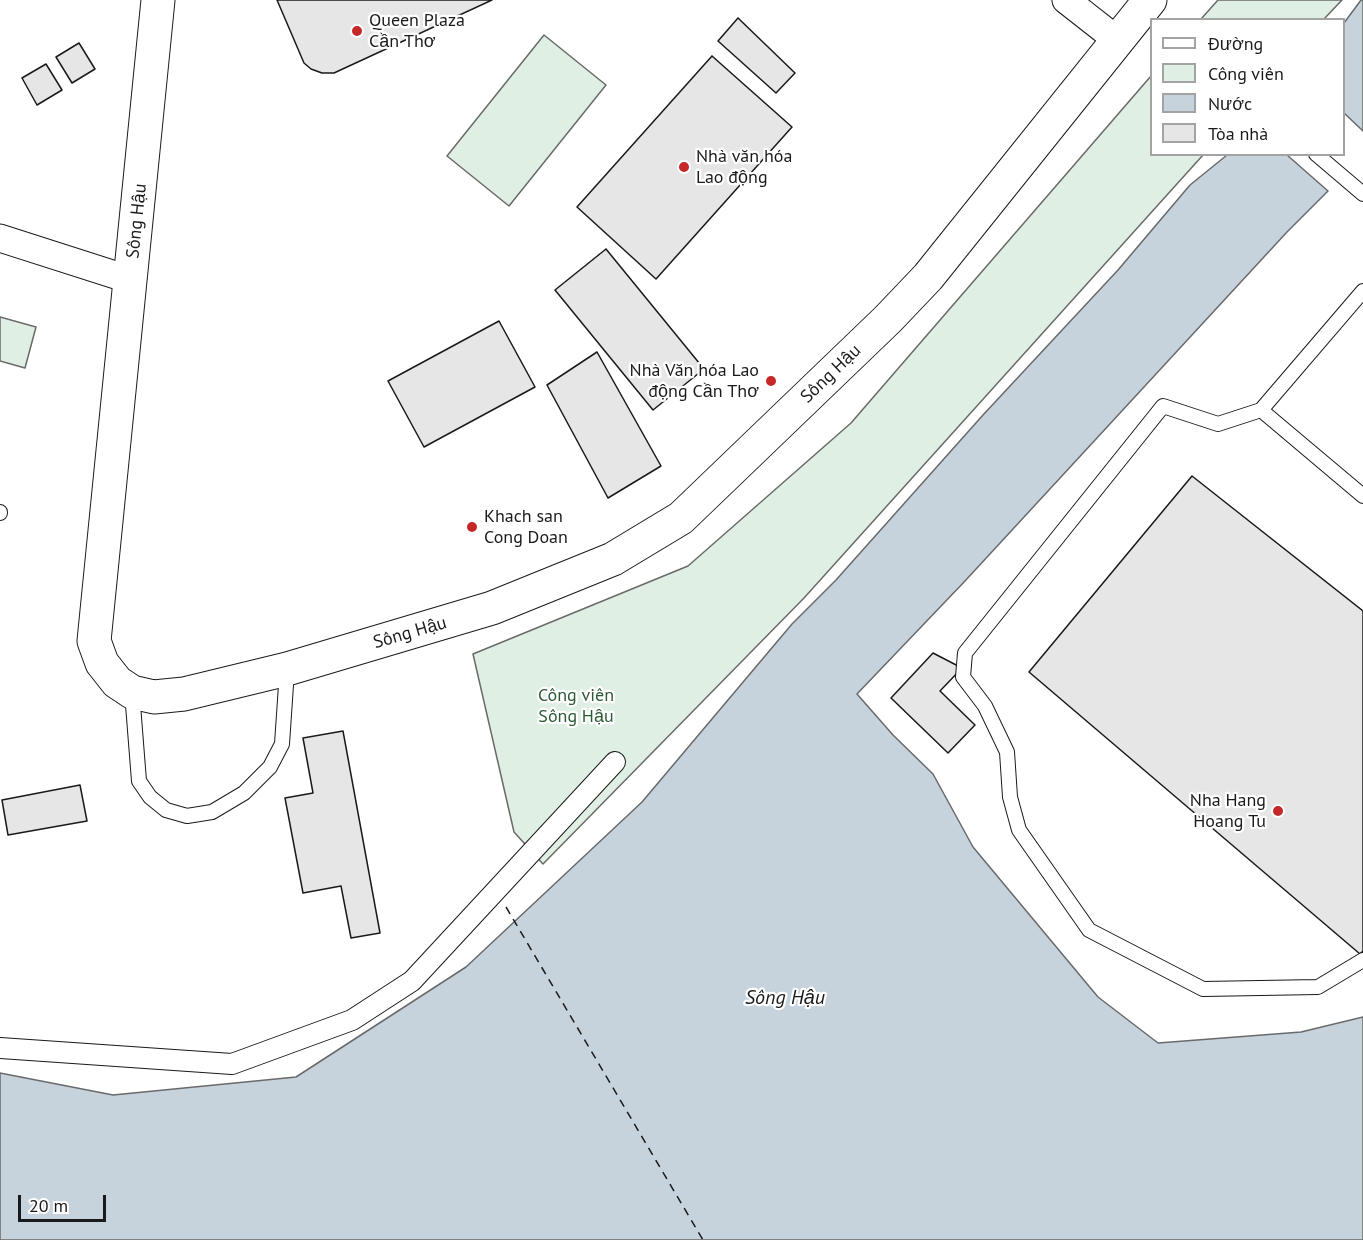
<!DOCTYPE html>
<html>
<head>
<meta charset="utf-8">
<style>
	body { margin:0 }
	#map { position:relative; width:1363px; height:1240px; overflow:hidden; background:#fff; font-family:"PT Sans",sans-serif }
	canvas { display:block }
	.legend { position:absolute; left:1150px; top:18px; width:195px; height:138px; box-sizing:border-box; background:#fff; border:2px solid #a3a3a3; margin:0; padding:8px 10px; list-style:none; font-size:18px; color:#1a1a1a }
	.legend li { display:flex; align-items:center; gap:12px; height:30px }
	.legend b { width:30px; border:2px solid #a3a3a3 }
	.scale { position:absolute; left:18px; top:1195px; width:88px; height:27px; box-sizing:border-box; border:3px solid #1a1a1a; border-top:0; padding-left:8px; font-size:18px; line-height:21px; white-space:nowrap; color:#1a1a1a; -webkit-text-stroke:4px #fff; paint-order:stroke }
</style>
</head>
<body>
<div id="map">
<canvas width="1363" height="1240"></canvas>
<ul class="legend">
<li><b style="height:8px;background:#fff"></b>Đường</li>
<li><b style="height:16px;background:#e0efe3"></b>Công viên</li>
<li><b style="height:16px;background:#c6d2dc"></b>Nước</li>
<li><b style="height:16px;background:#e6e6e6"></b>Tòa nhà</li>
</ul>
<div class="scale">20 m</div>
</div>
<script>
const g = document.querySelector('canvas').getContext('2d');
g.lineJoin = 'round';
function paint(path, color) {
  g.fillStyle = color;
  g.fill(path, 'evenodd');
}
function poly(rows) {
  const path = new Path2D();
  for (const r of rows) {
    path.moveTo(r[0], r[1]);
    for (let i = 2; i < r.length; i += 2) path.lineTo(r[i], r[i + 1]);
  }
  return path;
}
function stroke(path, color, width, dash) {
  g.strokeStyle = color;
  g.lineWidth = width;
  g.lineCap = dash ? 'butt' : 'round';
  g.setLineDash(dash || []);
  g.stroke(path);
}
function write(font, color, halo, rows, align = 'center') {
  g.font = font + ' "PT Sans",sans-serif';
  g.lineWidth = 4.5;
  g.setLineDash([]);
  g.textBaseline = 'middle';
  g.strokeStyle = halo;
  g.fillStyle = color;
  for (const [text, x, y, turn = 0] of rows) {
    g.save();
    g.translate(x, y);
    g.rotate((+turn || 0) * Math.PI / 180);
    g.textAlign = isNaN(turn) ? turn : align;
    if (halo) g.strokeText(text, 0, 0);
    g.fillText(text, 0, 0);
    g.restore();
  }
}
const green = poly([
	[1218,0,1342,0,1324,19,1201,19,1218,0],
	[544,35,606,85,509,206,447,156,544,35],
	[1151,76,1152,154,1203,155,804,598,543,864,514,832,473,654,688,566,851,423,1151,76],
	[0,317,36,327,25,368,0,361,0,317]
]);
paint(green, '#e0efe3');
stroke(green, '#6a6a6a', 1.5);
const water = poly([
	[1361,0,1363,0,1363,131,1344,113,1344,23,1361,0],
	[1287,155,1328,191,1287,232,965,581,857,694,893,735,933,774,973,847,1098,997,1158,1043,1301,1032,1363,1017,1363,1240,0,1240,0,1073,113,1095,296,1077,466,967,642,802,792,624,836,580,983,415,1118,270,1190,185,1227,155,1287,155]
]);
paint(water, '#c6d2dc');
stroke(water, '#6a6a6a', 1.5);
stroke(poly([
	[506,907,703,1240]
]), '#1a1a1a', 1.5, [8, 6]);
const building = poly([
	[277,0,492,0,334,73,322,73,311,69,304,63,277,0],
	[738,18,795,73,776,93,718,41,738,18],
	[79,43,95,69,72,83,56,57,79,43],
	[712,56,792,127,656,279,577,207,712,56],
	[46,64,62,90,37,105,22,78,46,64],
	[606,249,704,369,653,410,555,290,606,249],
	[499,321,535,387,424,447,388,381,499,321],
	[597,352,661,466,608,498,547,385,597,352],
	[1192,476,1363,611,1363,951,1360,954,1029,672,1192,476],
	[933,653,962,668,940,691,975,725,948,753,891,698,933,653],
	[343,731,380,933,351,938,341,886,303,893,285,798,313,793,303,738,343,731],
	[80,785,87,821,8,835,2,800,80,785]
]);
paint(building, '#e6e6e6');
stroke(building, '#1a1a1a', 1.5);
const service = poly([
	[1316,154,1363,194],
	[1363,291,1261,410,1363,496],
	[1261,410,1218,424,1163,406,965,653,963,677,985,706,1007,752,1010,797,1019,830,1089,930,1203,989,1318,987,1363,960],
	[0,512,0,513],
	[132,692,139,781,150,797,166,810,187,816,212,812,244,793,270,767,282,744,287,670]
]);
const pedestrian = poly([
	[0,1048,232,1064,352,1020,412,981,615,762]
]);
const minor = poly([
	[1066,0,1117,40],
	[0,238,131,280]
]);
const tertiary = poly([
	[158,0,94,641,102,663,117,682,132,692,154,697,184,694,287,669,492,608,613,559,681,518,888,319,928,277,1150,0]
]);
stroke(service, '#1a1a1a', 16);
stroke(pedestrian, '#1a1a1a', 22);
stroke(minor, '#1a1a1a', 29);
stroke(tertiary, '#1a1a1a', 35);
stroke(service, '#fff', 14);
stroke(pedestrian, '#fff', 20);
stroke(minor, '#fff', 27);
stroke(tertiary, '#fff', 33);
for (const [x, y, r, color] of [
	[357,31,6,"#c62828"],
	[684,167,6,"#c62828"],
	[771,381,6,"#c62828"],
	[472,527,6,"#c62828"],
	[1278,811,6,"#c62828"]
]) {
  const dot = new Path2D();
  dot.arc(x, y, r, 0, 2 * Math.PI);
  g.fillStyle = color;
  g.fill(dot);
  stroke(dot, '#fff', 2);
}
write('18px', '#1a1a1a', '#fff', [
	["Queen Plaza",369,21],
	["Cần Thơ",369,42],
	["Nhà văn hóa",696,157],
	["Lao động",696,178],
	["Nhà Văn hóa Lao",759,371,"right"],
	["động Cần Thơ",759,392,"right"],
	["Khach san",484,517],
	["Cong Doan",484,538],
	["Nha Hang",1266,801,"right"],
	["Hoang Tu",1266,822,"right"]
], 'left');
write('18px', '#1a1a1a', '#fff', [
	["Sông Hậu",137,221,-84],
	["Sông Hậu",831,374,-44],
	["Sông Hậu",410,633,-16]
]);
write('18px', '#2b5a34', '#fff', [
	["Công viên",576,696],
	["Sông Hậu",576,717]
]);
write('italic 20px', '#1a1a1a', '#fff', [
	["Sông Hậu",785,998]
]);
</script>
</body>
</html>
